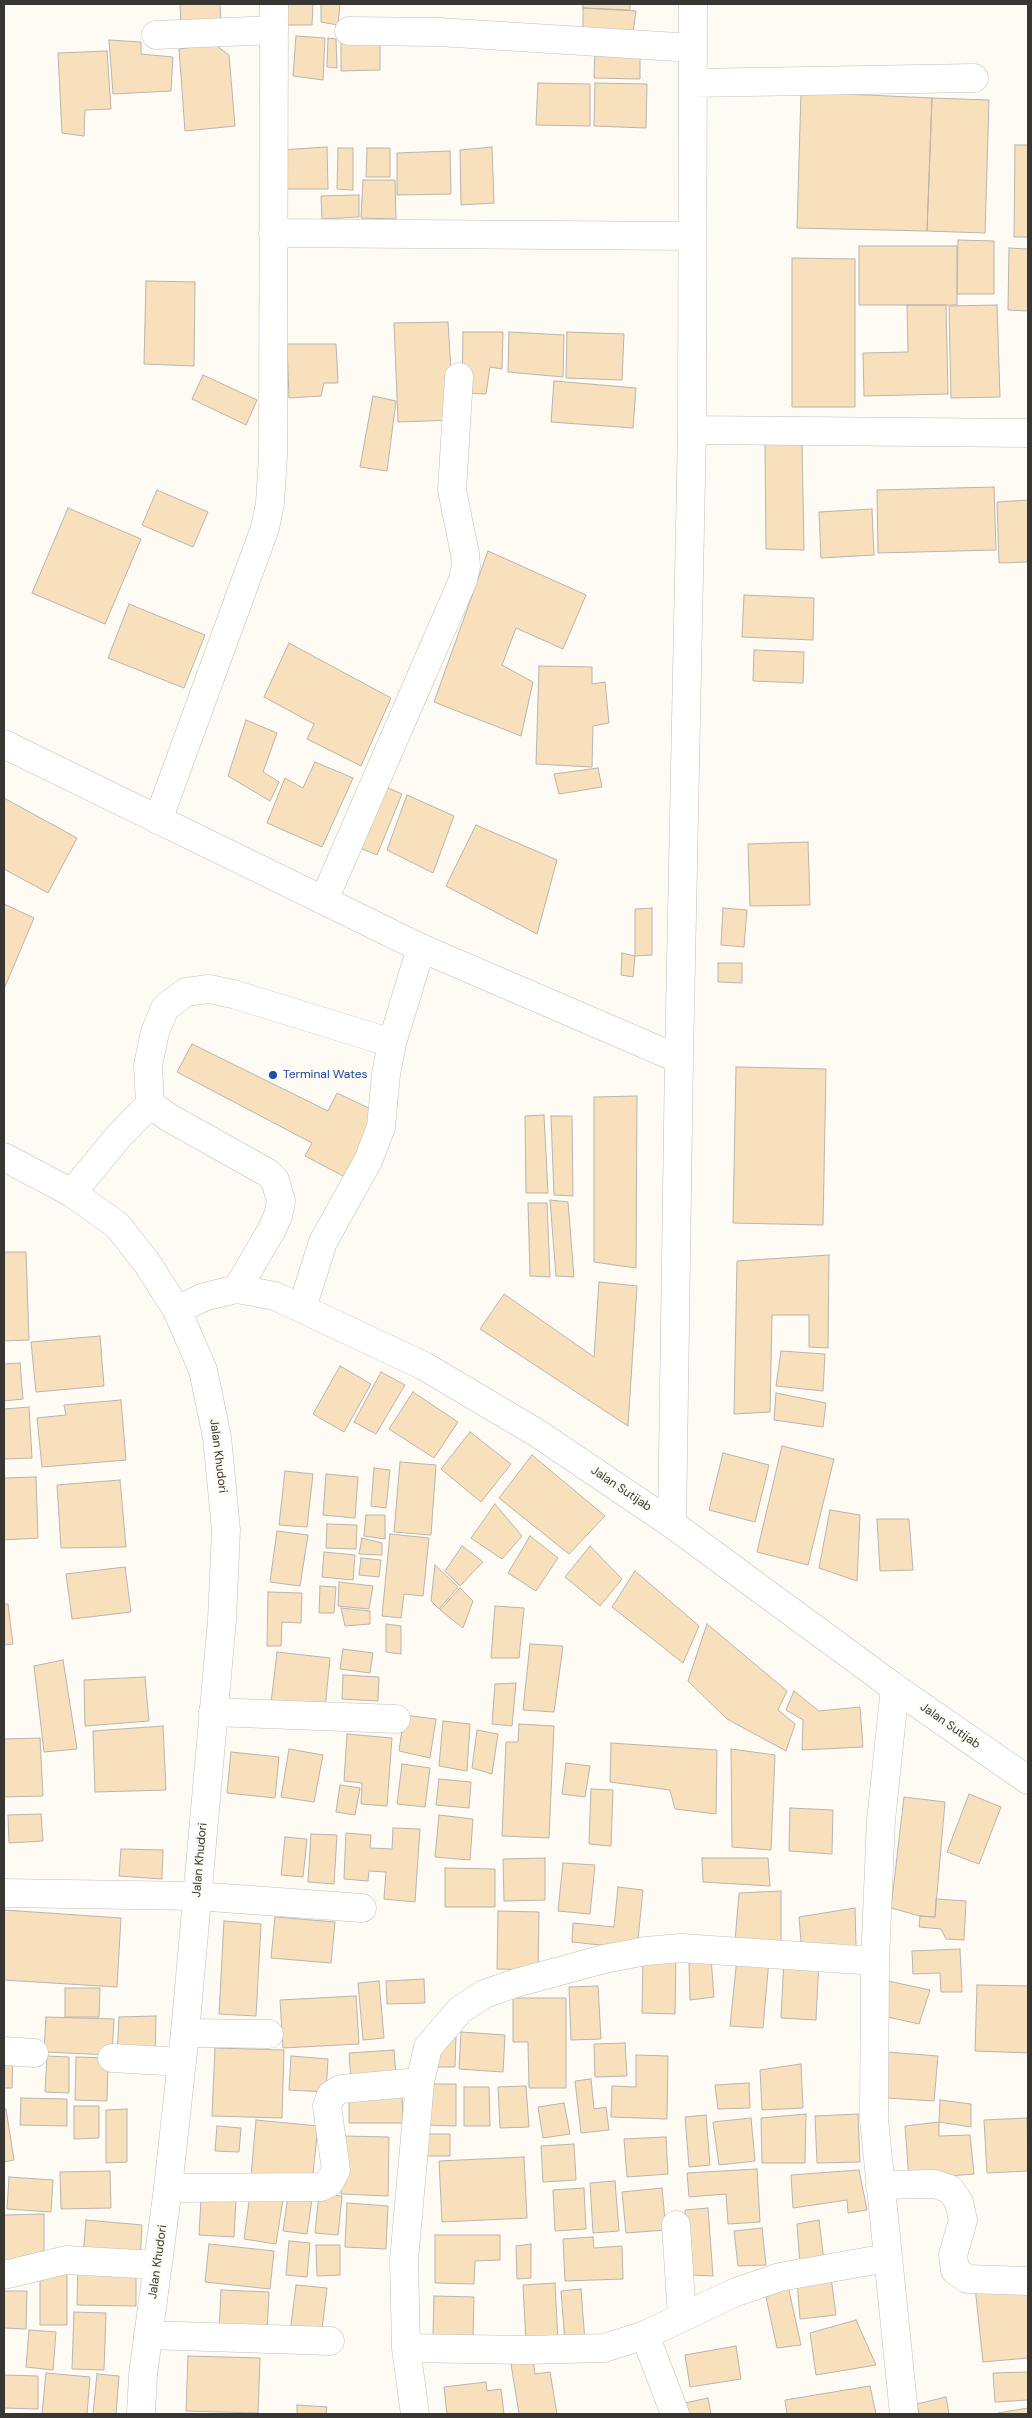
<!DOCTYPE html>
<html>
<head>
<meta charset="utf-8">
<style>
	body { margin:0 }
	#map { position:relative; width:1032px; height:2418px; overflow:hidden; background:#fdfbf3; font-family:"DM Sans",sans-serif }
	canvas { display:block }
	.frame { position:absolute; inset:0; border:5px solid #373633; pointer-events:none }
</style>
</head>
<body>
<div id="map">
<canvas width="1032" height="2418"></canvas>
<div class="frame"></div>
</div>
<script>
const g = document.querySelector('canvas').getContext('2d');
g.lineJoin = 'round';
function paint(path, color) {
  g.fillStyle = color;
  g.fill(path, 'evenodd');
}
function poly(rows) {
  const path = new Path2D();
  for (const r of rows) {
    path.moveTo(r[0], r[1]);
    for (let i = 2; i < r.length; i += 2) path.lineTo(r[i], r[i + 1]);
  }
  return path;
}
function stroke(path, color, width, dash) {
  g.strokeStyle = color;
  g.lineWidth = width;
  g.lineCap = dash ? 'butt' : 'round';
  g.setLineDash(dash || []);
  g.stroke(path);
}
function write(font, color, halo, rows, align = 'center') {
  g.font = font + ' "DM Sans",sans-serif';
  g.lineWidth = 4.5;
  g.setLineDash([]);
  g.textBaseline = 'middle';
  g.strokeStyle = halo;
  g.fillStyle = color;
  for (const [text, x, y, turn = 0] of rows) {
    g.save();
    g.translate(x, y);
    g.rotate((+turn || 0) * Math.PI / 180);
    g.textAlign = isNaN(turn) ? turn : align;
    if (halo) g.strokeText(text, 0, 0);
    g.fillText(text, 0, 0);
    g.restore();
  }
}
const building = poly([
	[180,4,220,4,221,23,181,25,180,4],
	[280,4,313,4,312,25,279,25,280,4],
	[321,4,340,4,338,25,321,22,321,4],
	[583,4,630,4,630,10,583,8,583,4],
	[583,8,636,11,632,39,583,37,583,8],
	[296,36,325,38,323,80,293,76,296,36],
	[328,38,336,39,337,68,327,67,328,38],
	[109,40,141,42,141,54,173,57,171,91,113,94,109,40],
	[341,40,380,40,380,70,341,71,341,40],
	[214,44,229,55,235,126,185,131,179,49,214,44],
	[595,46,640,47,640,79,594,78,595,46],
	[107,51,111,109,85,110,84,136,62,133,58,53,107,51],
	[538,83,590,84,590,126,536,125,538,83],
	[595,83,647,84,646,128,594,126,595,83],
	[801,92,932,98,927,231,797,228,801,92],
	[932,98,989,100,985,233,927,231,932,98],
	[1015,145,1028,145,1028,237,1014,237,1015,145],
	[327,147,328,189,281,189,280,150,327,147],
	[492,147,494,203,461,205,460,150,492,147],
	[338,148,353,148,353,190,337,189,338,148],
	[367,148,390,148,390,177,366,177,367,148],
	[450,151,451,194,397,195,397,153,450,151],
	[363,180,395,180,396,219,361,218,363,180],
	[359,195,359,217,322,219,321,196,359,195],
	[958,240,994,241,994,294,957,294,958,240],
	[859,246,957,246,957,305,859,305,859,246],
	[1009,248,1028,249,1028,311,1008,310,1009,248],
	[792,258,855,259,855,407,792,407,792,258],
	[146,281,195,282,194,366,144,364,146,281],
	[907,305,946,305,948,394,864,396,863,353,908,352,907,305],
	[997,305,1000,397,951,398,949,306,997,305],
	[448,322,454,420,398,422,394,323,448,322],
	[463,332,503,332,502,369,490,367,486,394,462,393,463,332],
	[509,332,564,335,563,377,508,372,509,332],
	[567,332,624,334,622,380,566,378,567,332],
	[287,344,336,344,338,383,324,383,321,396,289,398,287,344],
	[203,375,257,400,246,425,192,399,203,375],
	[554,381,636,388,633,428,551,422,554,381],
	[373,396,396,401,387,471,360,467,373,396],
	[802,442,804,550,766,549,765,444,802,442],
	[994,487,996,550,878,553,877,490,994,487],
	[157,490,208,512,193,547,142,525,157,490],
	[1028,500,1028,562,999,563,997,502,1028,500],
	[68,508,141,539,105,624,32,593,68,508],
	[872,509,874,555,821,558,819,512,872,509],
	[488,551,586,595,563,649,516,628,502,665,533,682,521,736,434,702,488,551],
	[744,595,814,598,813,640,742,637,744,595],
	[129,604,205,635,184,688,108,658,129,604],
	[289,643,391,698,361,766,307,739,314,724,264,697,289,643],
	[754,650,804,652,803,683,753,681,754,650],
	[539,666,592,667,592,684,605,682,609,723,593,726,592,767,536,764,539,666],
	[246,720,277,733,263,772,279,782,270,801,228,776,246,720],
	[315,762,353,778,322,847,267,823,285,778,303,788,315,762],
	[598,768,602,787,559,794,554,774,598,768],
	[381,785,402,794,377,855,355,846,381,785],
	[407,795,454,816,433,873,387,850,407,795],
	[4,798,77,838,48,893,4,869,4,798],
	[476,825,557,860,537,934,446,886,476,825],
	[808,842,810,905,750,906,748,844,808,842],
	[4,904,34,918,4,989,4,904],
	[652,908,652,955,635,956,635,909,652,908],
	[723,908,747,910,744,947,721,945,723,908],
	[622,953,635,956,633,977,621,975,622,953],
	[718,963,742,963,742,983,718,982,718,963],
	[192,1044,328,1111,337,1093,379,1113,345,1177,305,1156,312,1143,177,1072,192,1044],
	[736,1067,826,1069,823,1225,733,1223,736,1067],
	[637,1096,636,1268,594,1262,594,1097,637,1096],
	[544,1115,548,1193,526,1193,525,1116,544,1115],
	[551,1116,572,1116,573,1196,554,1195,551,1116],
	[550,1200,568,1202,574,1277,556,1276,550,1200],
	[528,1203,547,1203,550,1277,530,1276,528,1203],
	[4,1252,26,1252,29,1340,4,1341,4,1252],
	[829,1255,828,1348,809,1347,809,1315,772,1315,770,1412,734,1414,737,1261,829,1255],
	[599,1282,637,1286,628,1426,480,1329,504,1294,594,1357,599,1282],
	[100,1336,104,1386,36,1392,31,1342,100,1336],
	[781,1351,825,1354,823,1391,776,1386,781,1351],
	[20,1363,23,1399,4,1401,4,1364,20,1363],
	[340,1366,371,1384,344,1432,313,1414,340,1366],
	[381,1372,405,1385,376,1434,354,1422,381,1372],
	[413,1392,458,1422,434,1458,389,1429,413,1392],
	[776,1393,826,1403,823,1427,774,1420,776,1393],
	[121,1400,126,1460,42,1467,37,1418,66,1415,64,1405,121,1400],
	[29,1407,32,1458,4,1459,4,1409,29,1407],
	[470,1432,511,1464,481,1502,441,1469,470,1432],
	[782,1446,834,1459,808,1565,757,1552,782,1446],
	[723,1453,769,1465,755,1522,709,1510,723,1453],
	[532,1455,605,1516,569,1554,499,1498,532,1455],
	[400,1462,436,1465,431,1535,394,1532,400,1462],
	[374,1468,390,1470,386,1508,371,1506,374,1468],
	[285,1471,313,1474,307,1527,279,1525,285,1471],
	[326,1474,358,1477,355,1518,323,1515,326,1474],
	[36,1477,38,1538,4,1540,4,1478,36,1477],
	[120,1480,126,1547,61,1548,57,1485,120,1480],
	[495,1504,522,1536,502,1559,471,1538,495,1504],
	[830,1510,860,1515,857,1581,819,1568,830,1510],
	[366,1515,385,1515,385,1539,364,1536,366,1515],
	[877,1519,909,1519,913,1570,880,1571,877,1519],
	[327,1524,357,1525,356,1549,326,1548,327,1524],
	[277,1531,308,1535,300,1586,270,1582,277,1531],
	[390,1534,429,1538,423,1596,404,1594,401,1618,382,1616,390,1534],
	[530,1536,558,1558,536,1591,508,1573,530,1536],
	[362,1538,382,1543,382,1555,359,1554,362,1538],
	[462,1546,483,1562,460,1586,445,1571,462,1546],
	[590,1546,622,1579,600,1606,565,1577,590,1546],
	[324,1552,355,1555,353,1580,322,1577,324,1552],
	[361,1558,381,1560,379,1577,359,1575,361,1558],
	[435,1565,458,1587,439,1609,431,1601,435,1565],
	[125,1567,131,1612,72,1619,66,1574,125,1567],
	[635,1571,699,1626,683,1663,612,1607,635,1571],
	[339,1582,373,1586,369,1609,338,1606,339,1582],
	[320,1586,336,1587,334,1613,319,1613,320,1586],
	[460,1588,473,1601,463,1628,440,1610,460,1588],
	[268,1592,302,1593,301,1623,282,1622,281,1646,267,1646,268,1592],
	[4,1604,8,1604,13,1644,4,1645,4,1604],
	[495,1606,524,1608,519,1658,491,1658,495,1606],
	[341,1608,370,1611,370,1624,345,1626,341,1608],
	[386,1624,401,1626,401,1654,386,1652,386,1624],
	[707,1624,787,1691,778,1710,795,1724,786,1751,727,1719,688,1681,707,1624],
	[530,1644,563,1646,554,1712,523,1710,530,1644],
	[343,1649,373,1653,370,1673,340,1669,343,1649],
	[277,1652,330,1658,325,1709,271,1703,277,1652],
	[63,1660,77,1749,44,1752,34,1666,63,1660],
	[343,1675,379,1677,378,1701,342,1699,343,1675],
	[145,1677,149,1721,85,1726,84,1680,145,1677],
	[516,1683,512,1726,492,1724,495,1684,516,1683],
	[794,1691,819,1711,860,1707,863,1747,802,1750,803,1720,786,1710,794,1691],
	[404,1715,436,1719,430,1758,399,1751,404,1715],
	[443,1721,470,1724,467,1771,439,1766,443,1721],
	[519,1724,554,1726,549,1838,502,1836,506,1742,518,1742,519,1724],
	[163,1726,166,1790,95,1792,93,1731,163,1726],
	[477,1730,498,1734,492,1774,472,1768,477,1730],
	[347,1734,392,1738,387,1806,361,1804,362,1783,344,1781,347,1734],
	[40,1738,43,1796,4,1797,4,1739,40,1738],
	[611,1743,717,1750,716,1814,675,1809,670,1790,610,1782,611,1743],
	[289,1749,323,1755,314,1802,281,1797,289,1749],
	[731,1749,775,1755,771,1850,732,1847,731,1749],
	[231,1752,279,1757,275,1798,227,1793,231,1752],
	[566,1763,590,1766,585,1797,562,1794,566,1763],
	[402,1764,430,1768,425,1807,397,1804,402,1764],
	[439,1779,471,1782,469,1808,436,1805,439,1779],
	[340,1785,360,1788,355,1815,336,1812,340,1785],
	[591,1789,613,1790,611,1846,589,1844,591,1789],
	[969,1794,1001,1807,979,1864,947,1852,969,1794],
	[904,1797,945,1802,935,1917,920,1916,891,1908,904,1797],
	[790,1808,833,1810,832,1854,789,1851,790,1808],
	[41,1814,43,1841,9,1843,8,1815,41,1814],
	[439,1815,473,1819,470,1860,435,1857,439,1815],
	[393,1828,420,1829,415,1902,384,1899,386,1872,369,1871,368,1881,344,1879,346,1833,371,1835,370,1848,392,1849,393,1828],
	[311,1834,337,1835,334,1884,308,1882,311,1834],
	[285,1837,307,1839,303,1877,281,1875,285,1837],
	[121,1849,163,1850,162,1879,119,1876,121,1849],
	[545,1858,545,1900,504,1901,503,1859,545,1858],
	[702,1858,768,1858,770,1886,703,1882,702,1858],
	[563,1863,595,1865,590,1914,558,1911,563,1863],
	[445,1868,495,1869,495,1907,445,1907,445,1868],
	[618,1887,643,1890,637,1949,572,1942,573,1923,614,1927,618,1887],
	[781,1891,781,1943,735,1941,739,1893,781,1891],
	[936,1899,966,1901,964,1940,946,1939,941,1929,919,1927,920,1916,935,1917,936,1899],
	[855,1908,856,1946,802,1954,799,1917,855,1908],
	[4,1910,121,1918,117,1987,4,1980,4,1910],
	[498,1911,539,1912,538,1970,497,1969,498,1911],
	[275,1917,335,1922,331,1963,271,1958,275,1917],
	[224,1921,261,1924,256,2016,219,2014,224,1921],
	[960,1949,962,1992,941,1992,940,1973,913,1974,912,1951,960,1949],
	[676,1953,675,2014,642,2013,643,1955,676,1953],
	[711,1958,714,1997,690,2000,689,1961,711,1958],
	[737,1958,769,1960,763,2028,730,2026,737,1958],
	[784,1959,819,1960,816,2020,781,2018,784,1959],
	[424,1979,425,2003,387,2004,386,1981,424,1979],
	[379,1981,384,2038,363,2040,358,1983,379,1981],
	[888,1981,930,1990,919,2024,883,2016,888,1981],
	[977,1985,1028,1986,1028,2053,975,2051,977,1985],
	[598,1986,601,2039,571,2040,569,1987,598,1986],
	[65,1988,100,1988,99,2017,65,2017,65,1988],
	[356,1996,359,2044,283,2048,280,2000,356,1996],
	[513,1998,566,1998,566,2088,529,2088,528,2042,513,2042,513,1998],
	[156,2016,155,2057,117,2057,119,2017,156,2016],
	[46,2017,114,2019,112,2055,44,2052,46,2017],
	[461,2032,505,2035,503,2072,459,2069,461,2032],
	[456,2036,455,2067,430,2067,448,2037,456,2036],
	[625,2043,627,2076,595,2077,594,2044,625,2043],
	[215,2048,284,2050,282,2118,212,2116,215,2048],
	[394,2050,396,2077,351,2080,349,2053,394,2050],
	[886,2052,938,2056,934,2101,887,2098,886,2052],
	[4,2054,13,2054,12,2088,4,2088,4,2054],
	[636,2055,668,2056,667,2119,611,2117,612,2086,636,2087,636,2055],
	[47,2056,69,2057,69,2093,45,2092,47,2056],
	[291,2056,328,2059,326,2092,289,2090,291,2056],
	[76,2057,108,2058,107,2101,75,2100,76,2057],
	[801,2064,803,2108,762,2110,760,2070,801,2064],
	[591,2079,594,2109,606,2107,609,2130,581,2133,575,2081,591,2079],
	[749,2083,750,2108,718,2109,715,2085,749,2083],
	[425,2084,456,2084,456,2126,425,2125,425,2084],
	[526,2086,529,2127,500,2128,498,2087,526,2086],
	[464,2087,489,2087,490,2126,464,2126,464,2087],
	[349,2094,402,2094,403,2123,349,2123,349,2094],
	[21,2098,67,2099,67,2126,20,2125,21,2098],
	[940,2100,971,2104,971,2127,939,2122,940,2100],
	[564,2103,570,2134,543,2138,538,2107,564,2103],
	[74,2106,99,2106,99,2138,74,2139,74,2106],
	[4,2109,6,2109,14,2160,4,2162,4,2109],
	[127,2109,127,2162,106,2163,106,2110,127,2109],
	[806,2114,805,2163,762,2163,761,2118,806,2114],
	[858,2114,860,2162,817,2163,815,2116,858,2114],
	[706,2115,710,2165,689,2167,685,2117,706,2115],
	[751,2118,755,2161,719,2165,713,2122,751,2118],
	[1027,2118,1028,2171,987,2173,984,2120,1027,2118],
	[256,2120,318,2126,312,2183,251,2176,256,2120],
	[939,2122,939,2136,970,2135,974,2174,909,2179,905,2126,939,2122],
	[217,2126,241,2128,239,2152,215,2151,217,2126],
	[417,2134,450,2134,450,2156,417,2156,417,2134],
	[343,2136,389,2137,388,2196,341,2194,343,2136],
	[666,2137,668,2174,627,2177,624,2139,666,2137],
	[574,2144,576,2180,543,2182,541,2146,574,2144],
	[524,2157,527,2218,442,2222,439,2161,524,2157],
	[757,2169,760,2222,728,2224,726,2194,689,2197,687,2173,757,2169],
	[859,2170,867,2210,848,2213,847,2200,793,2208,791,2175,859,2170],
	[110,2171,111,2208,61,2209,60,2172,110,2171],
	[9,2177,53,2180,51,2212,7,2209,9,2177],
	[615,2181,619,2231,593,2233,590,2183,615,2181],
	[584,2188,586,2229,555,2231,553,2190,584,2188],
	[662,2188,666,2230,626,2233,622,2192,662,2188],
	[250,2194,283,2199,276,2244,244,2239,250,2194],
	[319,2194,342,2196,338,2235,315,2233,319,2194],
	[288,2196,312,2199,307,2234,283,2231,288,2196],
	[201,2199,236,2200,234,2237,199,2235,201,2199],
	[347,2203,388,2206,386,2249,345,2247,347,2203],
	[708,2208,713,2276,689,2275,685,2210,708,2208],
	[44,2214,44,2263,4,2263,4,2215,44,2214],
	[86,2220,142,2225,140,2261,83,2256,86,2220],
	[819,2220,824,2261,800,2265,797,2224,819,2220],
	[762,2228,766,2265,738,2266,734,2231,762,2228],
	[435,2235,500,2235,500,2260,475,2261,474,2284,435,2283,435,2235],
	[593,2237,594,2248,622,2246,623,2279,565,2281,563,2239,593,2237],
	[289,2241,310,2243,307,2277,286,2275,289,2241],
	[209,2244,274,2251,270,2289,205,2282,209,2244],
	[531,2244,531,2278,517,2279,516,2246,531,2244],
	[316,2245,340,2245,340,2275,317,2276,316,2245],
	[78,2265,136,2266,136,2306,77,2305,78,2265],
	[40,2274,67,2274,67,2325,40,2325,40,2274],
	[831,2277,836,2315,800,2319,797,2281,831,2277],
	[1028,2282,1028,2358,983,2362,975,2287,1028,2282],
	[555,2283,558,2341,526,2343,523,2285,555,2283],
	[296,2285,327,2288,321,2337,290,2332,296,2285],
	[788,2286,801,2345,777,2348,766,2297,788,2286],
	[581,2289,585,2342,565,2343,561,2291,581,2289],
	[221,2290,269,2292,267,2335,219,2333,221,2290],
	[4,2291,27,2291,26,2329,4,2328,4,2291],
	[434,2296,474,2297,473,2337,433,2336,434,2296],
	[74,2312,106,2313,104,2370,72,2369,74,2312],
	[856,2320,876,2365,816,2375,810,2333,856,2320],
	[29,2330,56,2332,53,2370,26,2367,29,2330],
	[736,2346,741,2379,690,2387,685,2355,736,2346],
	[188,2356,260,2358,258,2413,186,2411,188,2356],
	[533,2360,535,2374,550,2372,557,2414,519,2414,511,2364,533,2360],
	[1028,2372,1028,2400,995,2402,993,2373,1028,2372],
	[46,2373,90,2377,87,2414,42,2414,46,2373],
	[97,2374,119,2376,116,2414,93,2414,97,2374],
	[4,2375,38,2376,38,2409,4,2408,4,2375],
	[486,2382,487,2391,501,2389,504,2414,447,2414,444,2387,486,2382],
	[870,2386,876,2414,787,2414,785,2400,870,2386],
	[946,2397,949,2414,919,2414,917,2404,946,2397],
	[708,2398,711,2414,687,2414,685,2403,708,2398],
	[297,2405,327,2407,326,2414,297,2414,297,2405],
	[1028,2408,1028,2414,999,2414,998,2413,1028,2408]
]);
paint(building, '#f9e0bd');
stroke(building, '#b9b4ae', 1);
const minor = poly([
	[349,31,439,32,693,48],
	[156,35,274,30],
	[693,83,974,78],
	[273,233,692,236],
	[692,430,1028,433],
	[4,744,421,948,679,1059],
	[158,820,265,528,270,503,273,456,274,4],
	[324,900,463,580,466,566,465,554,452,490,459,377],
	[150,1104,168,1117,268,1173,275,1180,281,1201,278,1216,271,1231,237,1289],
	[72,1193,118,1137,150,1104,148,1065,155,1032,165,1008,186,992,209,989,233,994,392,1043],
	[302,1308,323,1242,368,1161,381,1127,386,1074,392,1043,421,948],
	[672,1524,679,1059,692,430,693,4],
	[895,1688,881,1820,875,1961,874,2119,904,2414],
	[213,1712,396,1719],
	[4,1893,196,1896,362,1908],
	[875,1961,681,1948,646,1951,604,1959,516,1983,484,1994,460,2010,428,2047,420,2082,404,2260,406,2348,526,2350,604,2348,645,2335,736,2292,780,2277,887,2258],
	[185,2033,269,2034],
	[4,2051,34,2053],
	[112,2058,182,2062],
	[880,2185,934,2184,950,2189,959,2202,963,2220,953,2255,955,2270,967,2279,1028,2281],
	[168,2188,321,2187,329,2183,336,2170,327,2106,331,2095,341,2089,420,2082],
	[676,2225,682,2317],
	[4,2275,66,2260,157,2265],
	[148,2335,330,2341],
	[645,2335,675,2414],
	[406,2348,415,2414]
]);
const major = poly([
	[177,1310,204,1297,237,1289,275,1296,424,1366,537,1433,672,1524,895,1688,1028,1780]
]);
const highway = poly([
	[4,1157,72,1193,117,1225,147,1263,177,1310,203,1370,217,1437,226,1530,222,1620,185,2033,168,2188,143,2375,141,2414]
]);
stroke(minor, '#c0beb7', 29);
stroke(major, '#c0beb7', 29);
stroke(highway, '#c0beb7', 29);
stroke(minor, '#fff', 28);
stroke(major, '#fff', 28);
stroke(highway, '#fff', 28);
for (const [x, y, r, color] of [
	[273,1075,5,"#1a4fb4"]
]) {
  const dot = new Path2D();
  dot.arc(x, y, r, 0, 2 * Math.PI);
  g.fillStyle = color;
  g.fill(dot);
  stroke(dot, '#fdfbf3', 2);
}
write('12px', '#164399', '#fdfbf3', [
	["Terminal Wates",283,1075]
], 'left');
write('12px', '#373633', '#fdfbf3', [
	["Jalan Khudori",218,1456,83],
	["Jalan Sutijab",621,1489,34],
	["Jalan Sutijab",950,1726,35],
	["Jalan Khudori",200,1860,-85],
	["Jalan Khudori",158,2262,-82]
]);
</script>
</body>
</html>
